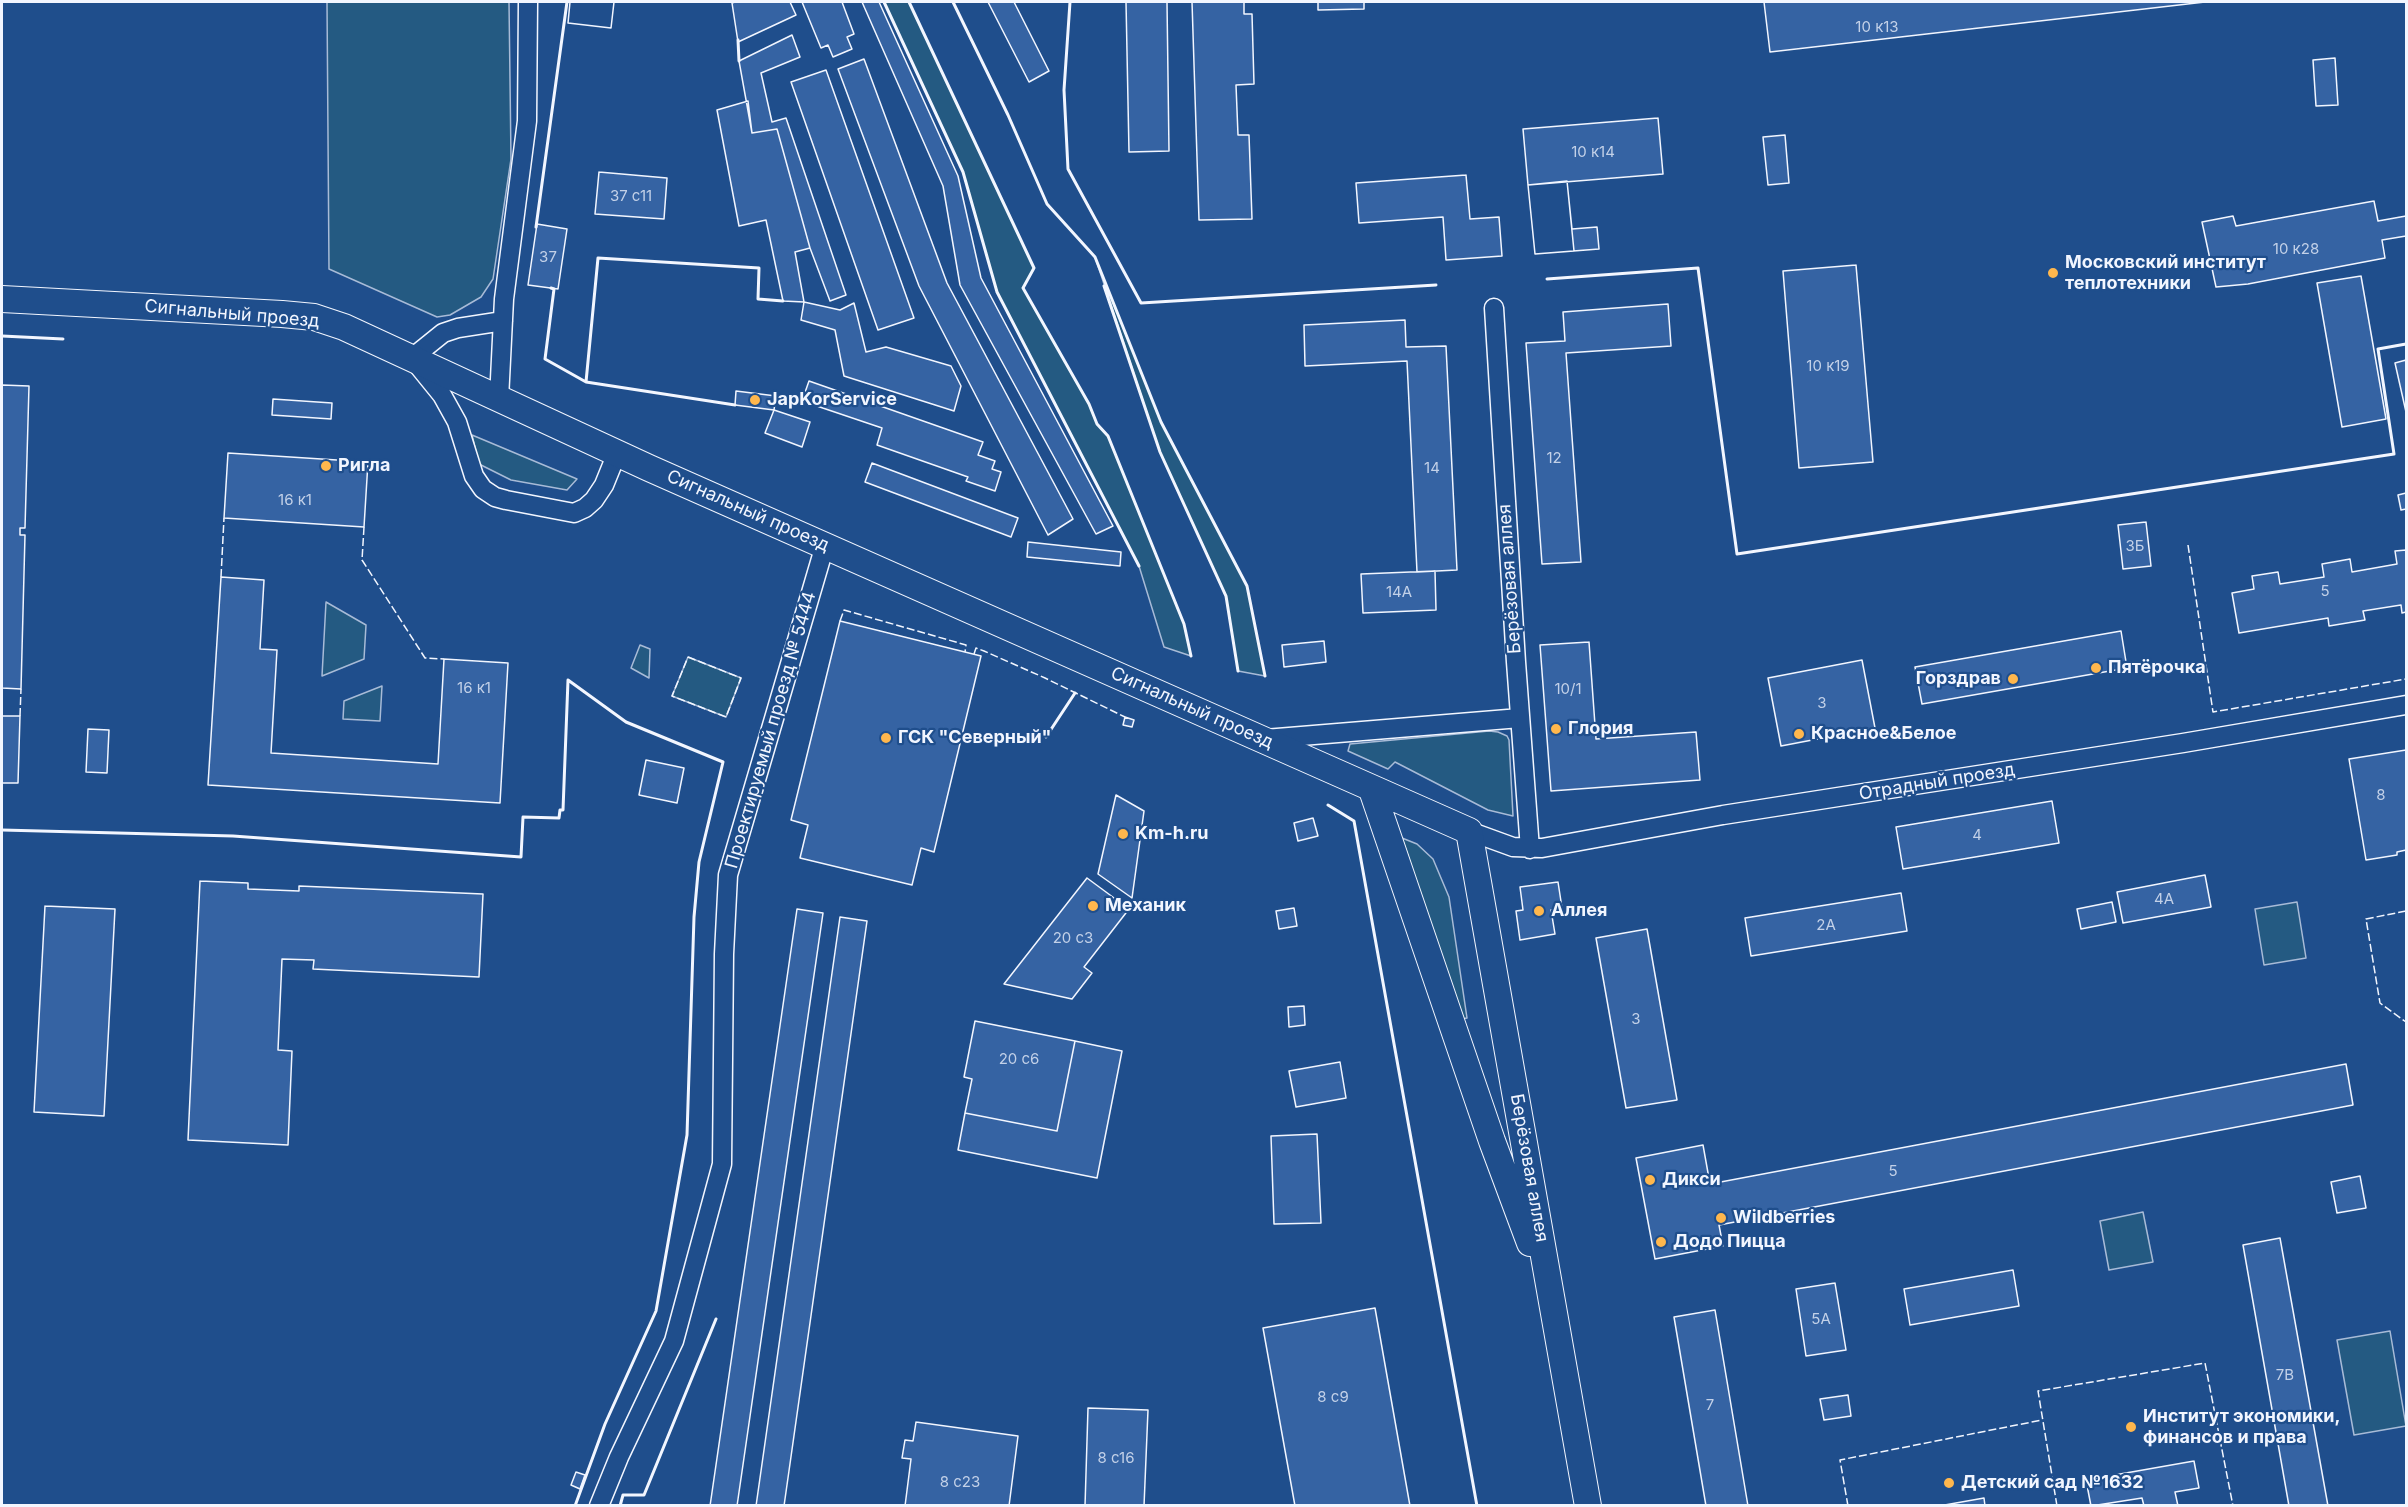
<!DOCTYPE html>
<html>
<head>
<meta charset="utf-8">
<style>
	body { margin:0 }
	#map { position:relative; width:2408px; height:1507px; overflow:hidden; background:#1f4e8c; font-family:Inter,sans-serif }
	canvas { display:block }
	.frame { position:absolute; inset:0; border:3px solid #f2f6ff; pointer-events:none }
</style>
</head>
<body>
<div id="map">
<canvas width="2408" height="1507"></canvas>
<div class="frame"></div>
</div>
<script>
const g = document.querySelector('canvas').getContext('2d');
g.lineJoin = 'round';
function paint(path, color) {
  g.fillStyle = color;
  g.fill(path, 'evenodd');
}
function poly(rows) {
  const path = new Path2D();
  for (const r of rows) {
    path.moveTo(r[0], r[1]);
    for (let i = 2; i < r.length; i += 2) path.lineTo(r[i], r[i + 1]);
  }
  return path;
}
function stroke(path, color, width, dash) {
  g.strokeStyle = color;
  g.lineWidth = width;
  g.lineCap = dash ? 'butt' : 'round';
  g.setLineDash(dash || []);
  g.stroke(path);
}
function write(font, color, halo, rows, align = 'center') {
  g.font = font + ' Inter,sans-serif';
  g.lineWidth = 4.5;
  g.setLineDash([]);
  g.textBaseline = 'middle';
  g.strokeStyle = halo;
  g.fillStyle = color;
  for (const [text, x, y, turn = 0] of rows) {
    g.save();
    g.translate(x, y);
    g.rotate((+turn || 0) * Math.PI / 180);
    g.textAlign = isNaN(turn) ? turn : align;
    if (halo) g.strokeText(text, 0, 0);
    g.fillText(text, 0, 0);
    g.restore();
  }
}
const green = poly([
	[327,2,509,2,511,159,493,279,481,297,450,315,437,317,329,269,327,2],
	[884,2,909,2,1034,268,1023,288,1089,404,1097,424,1108,436,1184,624,1191,656,1164,647,1139,566,997,292,963,172,884,2],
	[1095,257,1161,422,1247,586,1265,676,1238,671,1226,596,1160,452,1095,257],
	[472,435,577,479,567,490,511,480,479,464,472,435],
	[326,602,366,625,364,659,322,676,326,602],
	[640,645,650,649,649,678,631,668,640,645],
	[688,657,741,678,726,717,672,696,688,657],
	[382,686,380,721,343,719,344,701,382,686],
	[1489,731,1498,732,1507,736,1509,740,1513,816,1488,810,1395,762,1388,769,1348,751,1350,744,1489,731],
	[1402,838,1417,844,1433,859,1449,897,1467,1018,1462,1019,1402,838],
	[2297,902,2306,958,2264,965,2255,909,2297,902],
	[2143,1212,2153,1262,2109,1270,2100,1221,2143,1212],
	[2390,1331,2406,1426,2354,1435,2337,1340,2390,1331]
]);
paint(green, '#245a82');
stroke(green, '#a8bbd7', 1.5);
const building = poly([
	[570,2,614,2,611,28,568,23,570,2],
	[570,2,614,2,611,28,568,23,570,2],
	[735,2,790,2,796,15,738,42,732,3,735,2],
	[802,2,842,2,854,34,847,37,852,49,833,57,828,45,821,48,802,2],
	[862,2,879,2,958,176,981,278,1113,526,1096,534,960,285,943,186,862,2],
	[988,2,1014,2,1049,71,1029,82,988,2],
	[1126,2,1167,2,1169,151,1129,152,1126,2],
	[1192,2,1244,2,1244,14,1252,14,1254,84,1236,85,1238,135,1249,135,1252,219,1199,220,1192,2],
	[1318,2,1364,2,1364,9,1318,10,1318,2],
	[1764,2,2205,2,1770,52,1764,2],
	[792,35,800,57,761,73,772,122,786,118,846,295,830,301,810,248,777,129,752,133,739,61,792,35],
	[2335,58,2338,105,2316,106,2313,60,2335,58],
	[864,59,947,283,1073,519,1048,535,919,286,838,69,864,59],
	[826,70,914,318,878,330,791,82,826,70],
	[748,101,752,133,777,129,810,248,795,252,804,302,783,301,766,220,739,226,717,110,748,101],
	[1658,118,1663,174,1528,185,1523,129,1658,118],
	[1785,135,1789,183,1768,185,1763,137,1785,135],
	[599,172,667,178,664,219,595,214,599,172],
	[1466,175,1470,219,1499,217,1502,256,1446,260,1443,217,1359,223,1356,183,1466,175],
	[1567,181,1572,229,1597,227,1599,249,1535,254,1528,185,1567,181],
	[1567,181,1574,251,1535,254,1528,185,1567,181],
	[2374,201,2378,221,2406,216,2406,236,2382,240,2385,258,2248,284,2216,287,2202,222,2233,216,2236,226,2374,201],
	[537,224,567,229,558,289,528,285,537,224],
	[1856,265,1873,462,1799,468,1783,271,1856,265],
	[2361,276,2386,419,2342,427,2317,283,2361,276],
	[804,302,840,310,854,303,866,352,886,347,951,366,961,386,954,411,844,376,835,330,801,320,804,302],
	[1668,304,1671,346,1566,353,1581,562,1542,564,1526,343,1565,341,1563,312,1668,304],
	[1405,320,1406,347,1446,346,1457,570,1417,572,1407,361,1305,366,1304,325,1405,320],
	[2406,360,2406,412,2395,363,2406,360],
	[809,381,983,442,978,455,995,461,992,469,1001,472,995,491,966,481,968,477,877,445,882,428,802,401,809,381],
	[2,385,29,386,25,528,20,528,20,535,25,535,21,689,2,688,2,385],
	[736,391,776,396,774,410,735,405,736,391],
	[273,399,332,403,331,419,272,415,273,399],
	[774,410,810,422,802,447,765,433,774,410],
	[228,453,368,462,364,527,224,518,228,453],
	[872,463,1018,518,1011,537,865,482,872,463],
	[2406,493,2406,509,2401,510,2398,495,2406,493],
	[2146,522,2151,566,2123,569,2118,525,2146,522],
	[1028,542,1121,552,1120,566,1027,557,1028,542],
	[2406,550,2406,612,2402,613,2401,605,2363,611,2365,620,2329,626,2328,618,2239,633,2232,593,2254,589,2252,576,2278,572,2280,584,2324,577,2322,564,2350,559,2352,572,2397,564,2395,551,2406,550],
	[1435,571,1436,610,1363,613,1361,574,1435,571],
	[221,577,264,580,260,649,277,650,271,753,438,764,444,659,508,663,500,803,208,785,221,577],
	[840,621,981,656,934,852,921,848,912,885,800,858,808,825,791,820,840,621],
	[2121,631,2127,668,1922,704,1915,667,2121,631],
	[1324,641,1326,662,1284,667,1282,645,1324,641],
	[1589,642,1596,739,1696,732,1700,780,1551,791,1540,645,1589,642],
	[1862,660,1875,728,1781,746,1768,678,1862,660],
	[2,716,20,716,18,783,2,783,2,716],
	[1125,717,1134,720,1132,727,1123,725,1125,717],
	[88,729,109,730,107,773,86,772,88,729],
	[2406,750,2406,850,2397,852,2397,855,2366,860,2349,759,2406,750],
	[646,760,684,768,677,803,639,795,646,760],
	[1116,795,1144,811,1132,898,1098,874,1116,795],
	[2052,801,2059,843,1903,869,1896,827,2052,801],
	[1313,818,1318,836,1298,841,1294,823,1313,818],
	[2205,875,2211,907,2123,923,2117,892,2205,875],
	[1087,878,1129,909,1084,967,1092,973,1072,999,1004,984,1087,878],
	[200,881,248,883,248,889,299,891,299,886,483,894,479,977,313,969,314,960,282,959,278,1050,292,1051,288,1145,188,1140,200,881],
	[1558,882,1562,908,1551,910,1555,934,1520,940,1516,911,1523,910,1520,887,1558,882],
	[1901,893,1907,931,1751,956,1745,918,1901,893],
	[2112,902,2116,922,2081,929,2077,909,2112,902],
	[45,906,115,909,104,1116,34,1112,45,906],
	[1294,908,1297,926,1279,929,1276,911,1294,908],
	[797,909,823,913,737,1506,710,1506,797,909],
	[840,917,867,921,784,1506,756,1506,840,917],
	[1647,929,1677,1100,1626,1108,1596,938,1647,929],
	[1304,1006,1305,1025,1289,1027,1288,1007,1304,1006],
	[975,1021,1075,1041,1057,1131,965,1113,972,1079,964,1077,975,1021],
	[1075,1041,1122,1051,1097,1178,958,1150,965,1113,1057,1131,1075,1041],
	[1340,1062,1346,1098,1296,1107,1289,1071,1340,1062],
	[2346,1064,2353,1105,1719,1225,1723,1246,1655,1259,1636,1158,1703,1145,1710,1184,2346,1064],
	[1317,1134,1321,1223,1274,1224,1271,1136,1317,1134],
	[2360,1176,2366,1208,2337,1213,2331,1182,2360,1176],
	[2280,1238,2328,1506,2289,1506,2243,1245,2280,1238],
	[2013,1270,2019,1306,1910,1325,1904,1289,2013,1270],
	[1835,1283,1846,1350,1806,1356,1796,1289,1835,1283],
	[1375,1308,1410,1506,1295,1506,1263,1328,1375,1308],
	[1715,1310,1748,1506,1706,1506,1674,1317,1715,1310],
	[1848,1395,1851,1416,1824,1420,1820,1399,1848,1395],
	[1088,1408,1148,1410,1144,1506,1085,1506,1088,1408],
	[916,1422,1018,1436,1009,1506,905,1506,911,1459,902,1458,905,1440,913,1441,916,1422],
	[2194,1461,2199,1488,2175,1492,2178,1506,2144,1506,2142,1498,2091,1506,2086,1480,2194,1461],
	[576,1472,585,1475,580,1489,571,1485,576,1472],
	[1984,1498,1985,1506,1939,1506,1984,1498]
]);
paint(building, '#3563a3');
stroke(building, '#f2f6ff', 1.5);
const street = poly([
	[1494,308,1516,662,1530,849],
	[503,321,458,328,443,333,412,358,442,395,457,422,474,476,483,489,495,497,506,500,574,513,585,508,594,500,604,485,617,453],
	[499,399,504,299,527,121,528,2],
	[1265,739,1520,718],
	[1469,831,1513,847,1542,848,1723,815,2183,743,2406,705],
	[599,1506,619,1457,674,1341,722,1164,724,954,728,875,825,545]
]);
const secondary = poly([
	[2,299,282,314,314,317,344,327,649,468,1469,831,1588,1506],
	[1372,790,1492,1141,1530,1243]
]);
stroke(street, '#f2f6ff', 21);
stroke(secondary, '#f2f6ff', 28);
stroke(street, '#1f4e8c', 18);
stroke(secondary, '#1f4e8c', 26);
stroke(poly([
	[364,527,362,560,425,658,444,659],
	[2188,545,2213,712,2406,679],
	[221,577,224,518],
	[840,621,844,610,966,645,965,652],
	[974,654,976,648,984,651,1045,678,1125,717],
	[688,657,741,678,726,717,672,696,688,657],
	[20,716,21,689],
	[2406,911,2366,919,2380,1003,2406,1022],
	[1848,1506,1840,1460,2042,1420],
	[2057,1506,2038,1391,2205,1363,2233,1506]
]), '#f2f6ff', 1.5, [8, 3]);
stroke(poly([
	[884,2,963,172,997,292,1139,566],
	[909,2,1034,268,1023,288,1089,404,1097,424,1108,436,1184,624,1191,656],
	[953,2,1008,115,1047,204,1095,257,1161,422,1247,586,1265,676],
	[1070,2,1064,90,1068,169,1141,303,1436,285],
	[738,40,739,61],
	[536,227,567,2],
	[1547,279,1698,268,1737,554,2394,454,2378,349,2406,344],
	[1104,286,1160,452,1226,596,1238,671],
	[551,288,554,289,545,359,586,382,735,405],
	[2,336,63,339],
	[586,382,598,258,759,268,758,299,783,301],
	[1046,737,1075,693],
	[1328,805,1354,821,1477,1506],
	[2,830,233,836,521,857,523,817,559,818,560,810,563,810,568,680,626,722,723,762,699,862,694,917,687,1135,656,1311,605,1424,575,1506],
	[620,1506,623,1495,644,1495,716,1319]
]), '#f2f6ff', 3);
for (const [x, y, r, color] of [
	[2053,273,6,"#ffb74d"],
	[755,400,6,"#ffb74d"],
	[326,466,6,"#ffb74d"],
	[2096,668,6,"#ffb74d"],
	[2013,679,6,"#ffb74d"],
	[1556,729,6,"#ffb74d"],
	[1799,734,6,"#ffb74d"],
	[886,738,6,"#ffb74d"],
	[1123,834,6,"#ffb74d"],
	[1093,906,6,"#ffb74d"],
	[1539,911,6,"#ffb74d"],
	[1650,1180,6,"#ffb74d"],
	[1721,1218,6,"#ffb74d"],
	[1661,1242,6,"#ffb74d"],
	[2131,1427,6,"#ffb74d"],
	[1949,1483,6,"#ffb74d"]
]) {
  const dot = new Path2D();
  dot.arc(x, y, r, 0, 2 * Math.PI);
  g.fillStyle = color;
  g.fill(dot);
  stroke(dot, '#1f4e8c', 2);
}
write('15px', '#c3d1e8', null, [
	["10 к13",1877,27],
	["10 к14",1593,152],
	["37 с11",631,196],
	["10 к28",2296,249],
	["37",548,257],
	["10 к19",1828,366],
	["12",1554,458],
	["14",1432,468],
	["16 к1",295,500],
	["3Б",2135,546],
	["5",2325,591],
	["14А",1399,592],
	["16 к1",474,688],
	["10/1",1568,689],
	["3",1822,703],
	["8",2381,795],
	["4",1977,835],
	["4А",2164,899],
	["2А",1826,925],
	["20 с3",1073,938],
	["3",1636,1019],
	["20 с6",1019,1059],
	["5",1893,1171],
	["5А",1821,1319],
	["7В",2285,1375],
	["8 с9",1333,1397],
	["7",1710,1405],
	["8 с16",1116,1458],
	["8 с23",960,1482]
]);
write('bold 18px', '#f2f6ff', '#1f4e8c', [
	["Московский институт",2065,263],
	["теплотехники",2065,284],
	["JapKorService",767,400],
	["Ригла",338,466],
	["Пятёрочка",2108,668],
	["Горздрав",2001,679,"right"],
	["Глория",1568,729],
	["Красное&Белое",1811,734],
	["ГСК \"Северный\"",898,738],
	["Km-h.ru",1135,834],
	["Механик",1105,906],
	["Аллея",1551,911],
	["Дикси",1662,1180],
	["Wildberries",1733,1218],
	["Додо Пицца",1673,1242],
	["Институт экономики,",2143,1417],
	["финансов и права",2143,1438],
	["Детский сад №1632",1961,1483]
], 'left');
write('18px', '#f2f6ff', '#1f4e8c', [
	["Сигнальный проезд",232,314,5],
	["Сигнальный проезд",748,511,24],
	["Берёзовая аллея",1510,579,-94],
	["Сигнальный проезд",1192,708,24],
	["Проектируемый проезд № 5444",771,730,-74],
	["Отрадный проезд",1937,782,-9],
	["Берёзовая аллея",1529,1168,80]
]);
</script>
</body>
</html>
